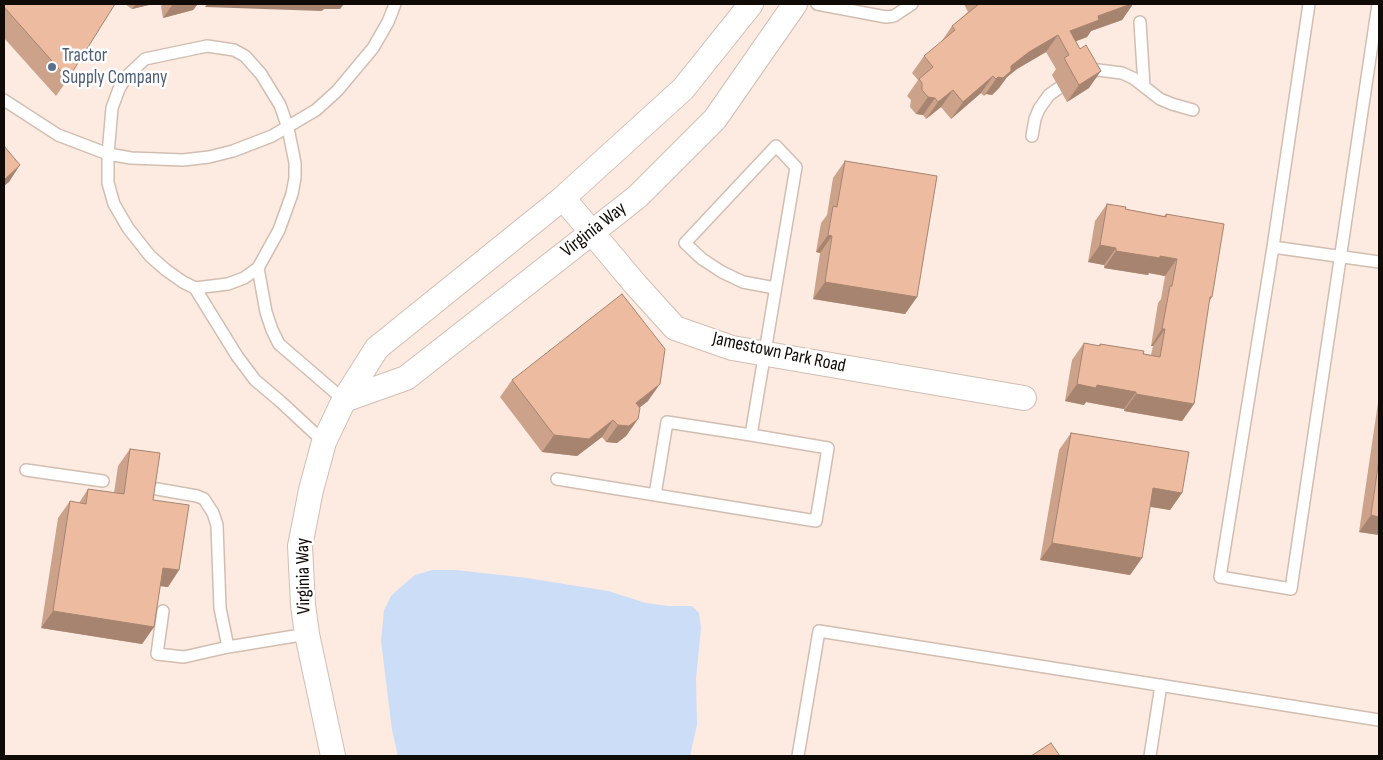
<!DOCTYPE html>
<html>
<head>
<meta charset="utf-8">
<style>
	body { margin:0 }
	#map { position:relative; width:1383px; height:760px; overflow:hidden; background:#fef5f0; font-family:"Sofia Sans Condensed",sans-serif }
	canvas { display:block }
	.frame { position:absolute; inset:0; border:5px solid #110b07; pointer-events:none }
</style>
</head>
<body>
<div id="map">
<canvas width="1383" height="760"></canvas>
<div class="frame"></div>
</div>
<script>
const g = document.querySelector('canvas').getContext('2d');
g.lineJoin = 'round';
function paint(path, color) {
  g.fillStyle = color;
  g.fill(path, 'evenodd');
}
function poly(rows) {
  const path = new Path2D();
  for (const r of rows) {
    path.moveTo(r[0], r[1]);
    for (let i = 2; i < r.length; i += 2) path.lineTo(r[i], r[i + 1]);
  }
  return path;
}
function stroke(path, color, width, dash) {
  g.strokeStyle = color;
  g.lineWidth = width;
  g.lineCap = dash ? 'butt' : 'round';
  g.setLineDash(dash || []);
  g.stroke(path);
}
function write(font, color, halo, rows, align = 'center') {
  g.font = font + ' "Sofia Sans Condensed",sans-serif';
  g.lineWidth = 5;
  g.setLineDash([]);
  g.textBaseline = 'middle';
  g.strokeStyle = halo;
  g.fillStyle = color;
  for (const [text, x, y, turn = 0] of rows) {
    g.save();
    g.translate(x, y);
    g.rotate((+turn || 0) * Math.PI / 180);
    g.textAlign = isNaN(turn) ? turn : align;
    if (halo) g.strokeText(text, 0, 0);
    g.fillText(text, 0, 0);
    g.restore();
  }
}
paint(poly([
	[4,4,1379,4,1379,756,4,756]
]), '#fdebe1');
paint(poly([
	[432,570,456,570,527,578,608,591,646,603,668,606,692,606,699,613,701,628,696,678,697,725,690,756,398,756,392,730,381,641,384,610,391,596,402,586,415,575]
]), '#ccddf7');
const service = poly([
	[817,4,886,17,894,16,912,4],
	[1309,4,1273,247,1220,577,1291,589,1378,4],
	[1140,22,1144,86],
	[207,46,234,50,245,56,261,74,280,105,288,128,295,163,295,178,292,194,279,230,258,268,244,278,228,284,195,288,183,282,166,270,150,256,128,228,114,204,108,183,108,154,112,108,119,89,126,77,145,59,207,46],
	[1086,73,1098,70,1122,73,1133,78,1160,99,1172,104,1193,110],
	[4,100,58,135,108,154,131,158,183,160,209,157,233,151,272,136,316,110,337,91,373,48,388,22,395,4],
	[1032,136,1035,119,1039,109,1049,95,1059,88],
	[1273,247,1379,262],
	[258,268,266,312,272,330,279,344,344,400],
	[195,288,237,356,255,380,281,402,324,442],
	[26,470,103,481],
	[557,479,816,521,828,448,751,435,796,167,776,146,685,243,702,259,722,272,743,282,775,288],
	[157,489,197,496,204,499,213,513,217,525,220,608,228,647,307,634],
	[655,495,667,422,751,435],
	[163,611,157,654,184,657,228,647],
	[798,756,819,631,1379,720],
	[1150,756,1161,685]
]);
const minor = poly([
	[563,198,636,285,675,328,732,348,1024,398],
	[344,400,406,378,637,197,715,119,795,4],
	[333,756,307,634,303,605,300,546,311,490,324,442,344,400,377,348,563,198,683,89,751,4]
]);
stroke(service, '#d2bdb1', 14);
stroke(minor, '#d2bdb1', 26);
stroke(service, '#fff', 11);
stroke(minor, '#fff', 24);
paint(poly([
	[4,4,68,79,56,96,4,38],
	[125,4,153,4,132,9],
	[163,4,198,4,193,10,163,18,161,6],
	[964,4,1133,4,1122,20,1091,31,1087,37,1076,41,1089,88,1067,102,1052,75,1056,69,1046,52,1017,69,1007,77,999,88,992,95,986,94,984,96,981,93,951,119,941,107,926,119,923,115,916,114,910,107,911,100,907,96,918,80,912,73,924,56,941,42,952,26,968,12],
	[845,161,917,297,905,314,813,299,820,253,816,252,821,223,827,215,833,178],
	[1107,204,1125,209,1164,216,1166,214,1212,297,1209,302,1194,404,1182,421,1124,411,1124,409,1086,402,1084,405,1065,401,1072,360,1084,343,1099,346,1100,344,1151,355,1153,346,1151,346,1158,303,1161,299,1165,276,1149,273,1148,275,1104,268,1104,265,1088,262,1095,221],
	[512,380,648,401,640,407,638,419,626,436,617,443,606,442,602,437,577,456,542,452,500,397],
	[1379,396,1379,535,1359,532],
	[1071,433,1182,493,1170,510,1150,507,1142,558,1130,575,1040,560,1059,450],
	[130,449,153,500,179,570,168,587,160,586,154,627,142,644,41,628,58,518,70,501,79,503,88,489,114,493,118,466]
]), '#cca28a');
paint(poly([
	[136,4,153,4,132,9],
	[173,4,198,4,193,10,163,18],
	[207,4,344,4,340,9,324,9,322,11,205,7],
	[1131,4,1133,4,1122,20,1091,31,1087,37,1064,46,1070,31,1098,16],
	[1058,35,1046,52,1017,69,1007,77,999,88,992,95,986,94,984,96,996,79,1011,66,1029,52],
	[1101,71,1089,88,1067,102,1079,85],
	[993,76,981,93,951,119,963,102],
	[953,90,941,107,926,119,938,102],
	[928,97,935,98,923,115,916,114],
	[20,165,9,182,4,186,4,180],
	[828,235,832,236,820,253,816,252],
	[1100,245,1116,248,1104,265,1088,262],
	[1116,251,1160,256,1177,259,1165,276,1149,273,1148,275,1104,268],
	[825,282,917,297,905,314,813,299],
	[1162,329,1165,329,1153,346,1151,346],
	[660,384,648,401,624,420,636,403],
	[1077,384,1097,385,1136,392,1124,409,1086,402,1084,405,1065,401],
	[1136,394,1194,404,1182,421,1124,411],
	[638,419,626,436,617,443,606,442,618,425],
	[613,420,602,437,577,456,542,452,554,435],
	[1153,488,1182,493,1170,510,1141,505],
	[1371,515,1379,517,1379,535,1359,532],
	[1052,543,1142,558,1130,575,1040,560],
	[163,568,179,570,168,587,151,585],
	[53,611,154,627,142,644,41,628]
]), '#a68470');
const building = poly([
	[4,4,115,4,68,79,4,7,4,4],
	[979,4,1131,4,1098,16,1099,20,1070,31,1080,49,1086,45,1101,71,1079,85,1064,58,1069,55,1058,35,1029,52,1011,66,1011,71,1003,78,998,77,996,79,993,76,963,102,953,90,938,102,935,98,928,97,922,90,922,83,919,79,933,67,924,56,955,30,952,26,979,4],
	[4,146,20,165,4,180,4,146],
	[845,161,937,176,917,297,825,282,832,236,828,235,833,206,837,207,845,161],
	[1107,204,1126,207,1125,209,1166,217,1166,214,1224,224,1212,297,1210,297,1194,404,1136,394,1136,392,1097,385,1096,388,1077,384,1084,343,1100,346,1100,344,1144,351,1143,354,1160,357,1165,329,1162,329,1170,286,1172,286,1177,259,1160,256,1160,258,1116,251,1116,248,1100,245,1107,204],
	[622,294,665,349,660,384,636,403,640,408,638,419,629,426,618,425,613,420,589,439,554,435,512,380,622,294],
	[1071,433,1189,452,1182,493,1153,488,1142,558,1052,543,1071,433],
	[130,449,160,453,153,500,189,505,179,570,163,568,154,627,53,611,70,501,86,504,88,489,124,494,130,449],
	[1379,459,1379,517,1371,515,1379,459],
	[1051,743,1060,756,1031,756,1051,743]
]);
paint(building, '#edbca0');
stroke(building, '#a68470', 1);
for (const [x, y, r, color] of [
	[52,67,5,"#5c6f8a"]
]) {
  const dot = new Path2D();
  dot.arc(x, y, r, 0, 2 * Math.PI);
  g.fillStyle = color;
  g.fill(dot);
  stroke(dot, '#fff', 2);
}
write('19px', '#4e5e75', '#fff', [
	["Tractor",62,56],
	["Supply Company",62,78]
], 'left');
write('19px', '#110b07', '#fff', [
	["Virginia Way",594,230,-38],
	["Jamestown Park Road",779,353,12],
	["Virginia Way",304,576,-91]
]);
</script>
</body>
</html>
